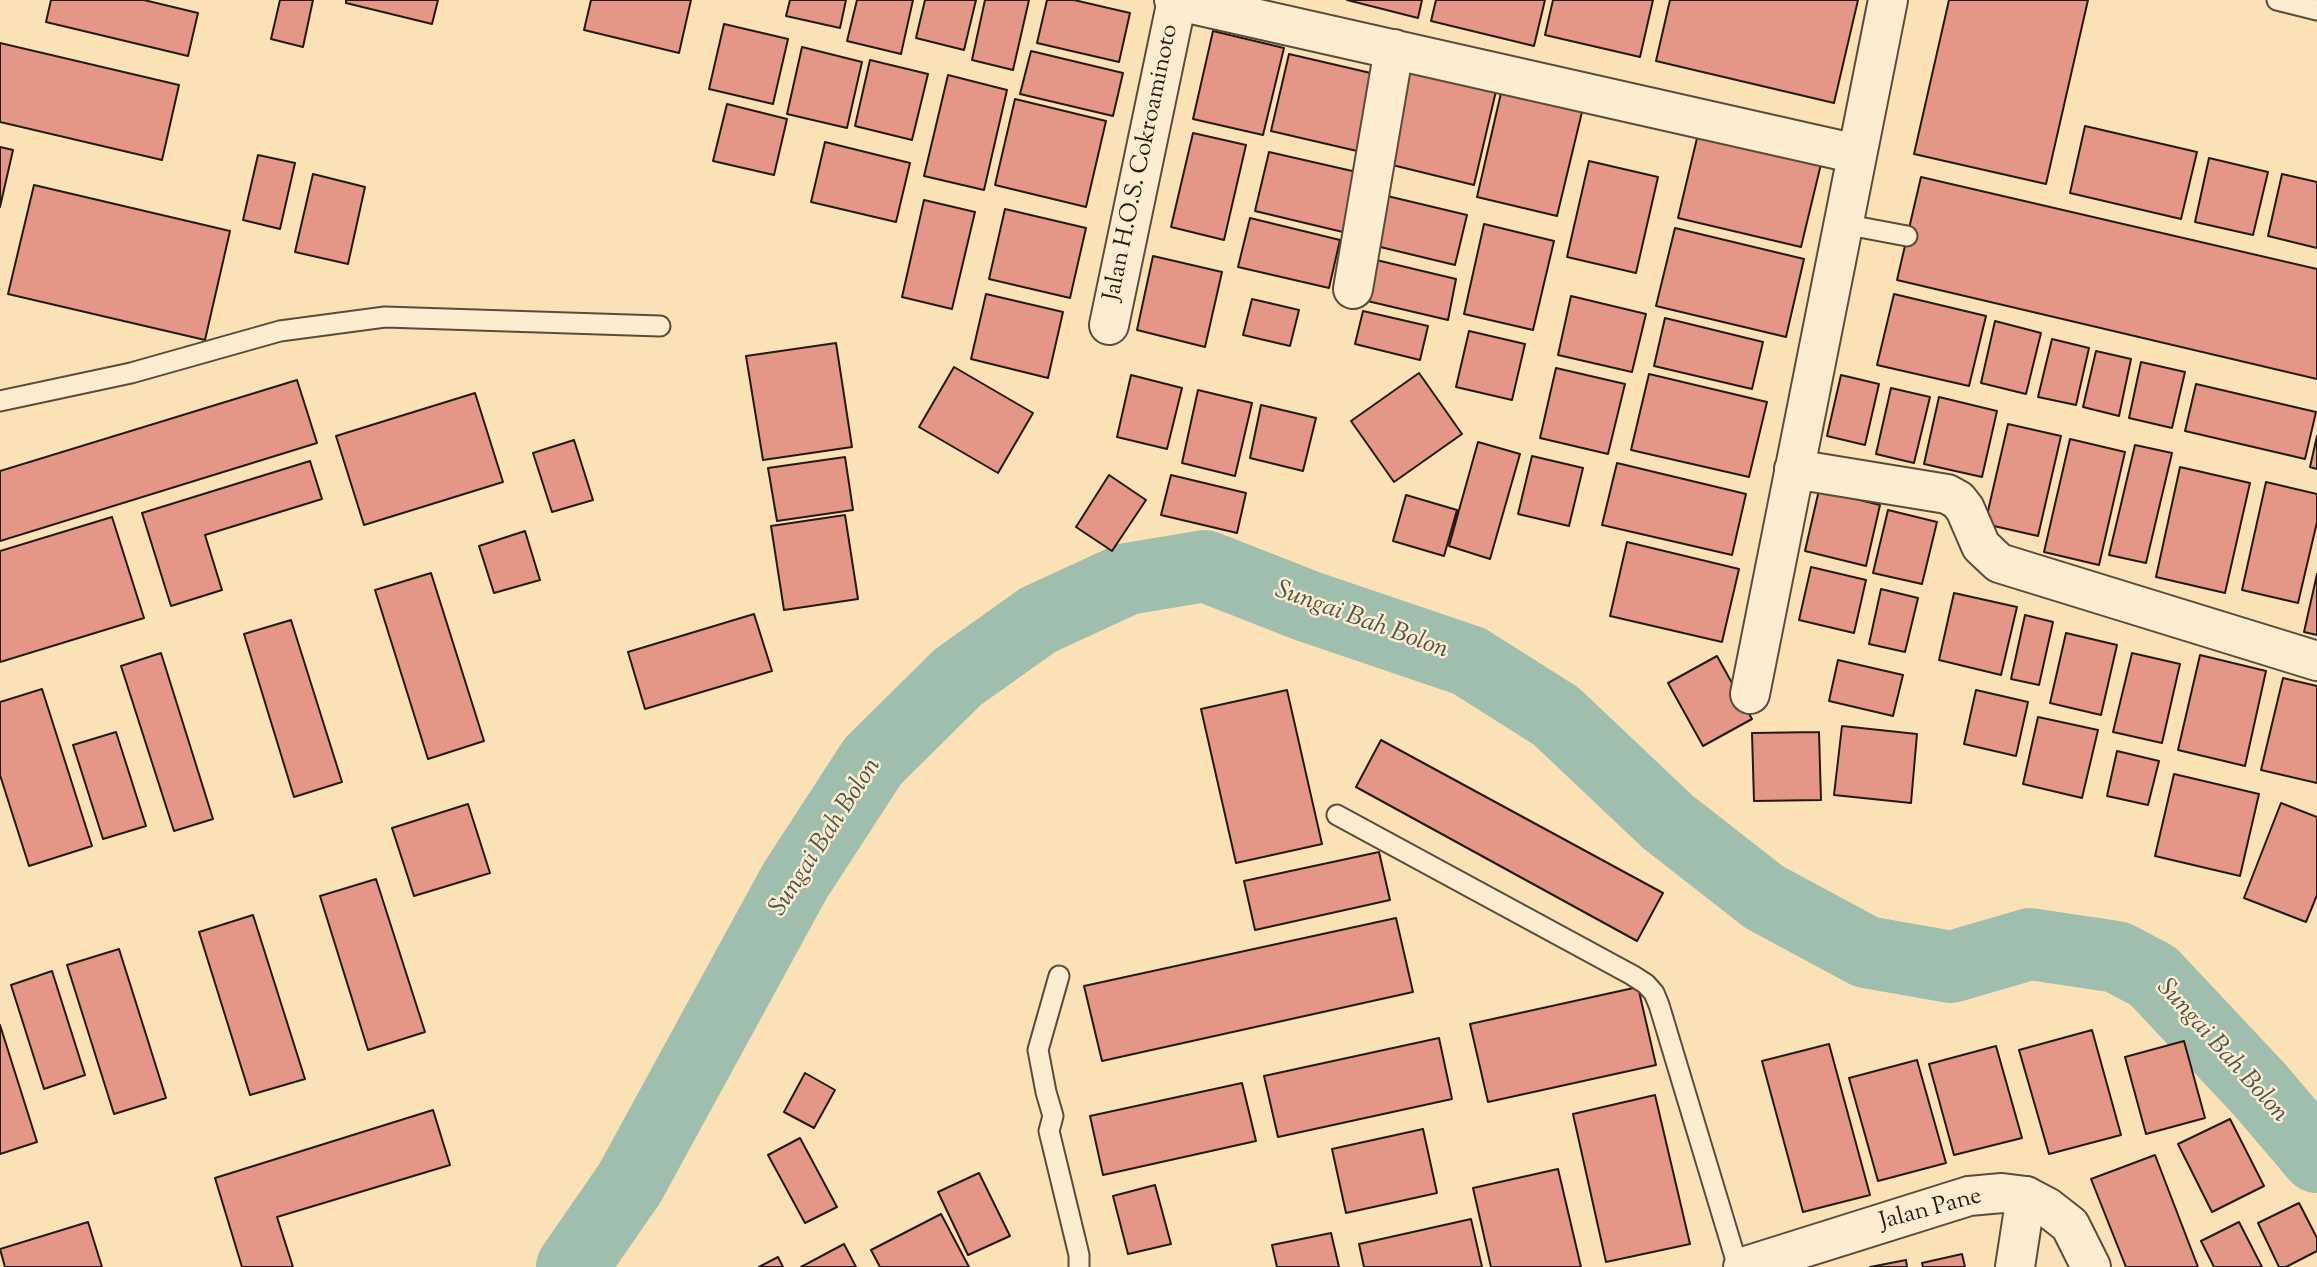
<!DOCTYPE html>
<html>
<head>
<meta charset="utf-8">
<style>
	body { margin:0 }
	canvas { display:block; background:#fbe2b6 }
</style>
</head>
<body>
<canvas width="2317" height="1267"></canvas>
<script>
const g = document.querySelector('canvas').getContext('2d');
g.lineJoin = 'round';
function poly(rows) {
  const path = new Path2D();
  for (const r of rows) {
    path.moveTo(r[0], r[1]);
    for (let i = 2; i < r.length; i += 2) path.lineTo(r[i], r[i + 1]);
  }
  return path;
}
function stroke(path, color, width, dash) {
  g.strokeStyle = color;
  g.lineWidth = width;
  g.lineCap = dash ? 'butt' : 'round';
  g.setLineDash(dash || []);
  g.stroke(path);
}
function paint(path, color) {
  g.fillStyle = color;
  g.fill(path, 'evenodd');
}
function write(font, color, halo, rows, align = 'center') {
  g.font = font + ' "Sorts Mill Goudy",serif';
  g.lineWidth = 5;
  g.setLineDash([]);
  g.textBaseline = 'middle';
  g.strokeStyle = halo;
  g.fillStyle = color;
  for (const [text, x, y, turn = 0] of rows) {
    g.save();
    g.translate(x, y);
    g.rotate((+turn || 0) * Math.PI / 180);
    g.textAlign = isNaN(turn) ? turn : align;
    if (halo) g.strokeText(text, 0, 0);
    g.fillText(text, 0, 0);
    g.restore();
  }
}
stroke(poly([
	[572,1267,630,1183,795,881,873,761,958,677,1038,620,1127,579,1205,566,1307,606,1469,661,1556,716,1668,822,1764,897,1866,952,1951,967,2030,944,2117,957,2153,976,2260,1090,2317,1157]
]), '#9fbeae', 72);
const building = poly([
	[51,0,144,0,198,13,188,56,46,22,51,0],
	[280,0,313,0,303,47,271,39,280,0],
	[346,0,438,0,432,24,346,3,346,0],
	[591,0,691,0,679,53,584,30,591,0],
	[790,0,846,0,840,28,786,16,790,0],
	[857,0,913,0,901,54,847,41,857,0],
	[925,0,976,0,964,50,916,38,925,0],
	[985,0,1029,0,1013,70,972,60,985,0],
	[1047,0,1074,0,1130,13,1119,62,1037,43,1047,0],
	[1347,0,1422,0,1418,18,1347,0],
	[1436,0,1545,0,1534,46,1431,21,1436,0],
	[1553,0,1653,0,1640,57,1545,35,1553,0],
	[1670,0,1858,0,1834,103,1656,61,1670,0],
	[1949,0,2088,0,2046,184,1914,154,1949,0],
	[724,24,788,39,773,104,709,89,724,24],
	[1213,31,1284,48,1263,135,1193,119,1213,31],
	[0,43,179,85,162,160,0,122,0,43],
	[802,47,862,62,847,128,787,114,802,47],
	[1031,51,1123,73,1113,116,1020,94,1031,51],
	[1289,54,1375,74,1357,151,1271,131,1289,54],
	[870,60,928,74,912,140,855,126,870,60],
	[1401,69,1496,91,1474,185,1380,162,1401,69],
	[948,75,1007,90,984,190,924,176,948,75],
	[1501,93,1582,112,1557,216,1477,197,1501,93],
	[1015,99,1106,121,1086,207,995,185,1015,99],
	[727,104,787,119,774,175,713,161,727,104],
	[2085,126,2197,152,2181,219,2070,193,2085,126],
	[1193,133,1246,145,1224,240,1171,227,1193,133],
	[1698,134,1821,164,1801,247,1678,218,1698,134],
	[825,142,910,163,896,222,811,202,825,142],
	[0,147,13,150,0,207,0,147],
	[1269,152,1361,173,1347,233,1255,211,1269,152],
	[258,155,295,163,280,229,243,220,258,155],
	[2209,158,2268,172,2253,235,2195,222,2209,158],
	[1589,161,1658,177,1636,273,1567,257,1589,161],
	[313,174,365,187,348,264,295,252,313,174],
	[2282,174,2317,182,2317,248,2268,236,2282,174],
	[1921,177,2317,269,2317,379,1897,280,1921,177],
	[34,185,230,231,205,340,8,294,34,185],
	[1383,195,1467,215,1455,265,1372,245,1383,195],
	[924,200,975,212,952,309,902,297,924,200],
	[1005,209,1086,228,1070,298,989,279,1005,209],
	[1250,218,1340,240,1329,288,1238,267,1250,218],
	[1484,224,1554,241,1533,330,1464,314,1484,224],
	[1675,228,1804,259,1786,337,1656,306,1675,228],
	[1153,256,1222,272,1205,347,1137,330,1153,256],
	[1372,259,1456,279,1448,320,1363,300,1372,259],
	[986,294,1063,312,1048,378,971,359,986,294],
	[1894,294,1986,316,1969,386,1877,365,1894,294],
	[1571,296,1646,314,1632,372,1558,355,1571,296],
	[1252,299,1299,310,1290,346,1243,335,1252,299],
	[1363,311,1428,326,1420,360,1355,344,1363,311],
	[1665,318,1763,342,1752,389,1654,366,1665,318],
	[1995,321,2041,333,2026,394,1981,383,1995,321],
	[1469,331,1525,344,1512,400,1456,387,1469,331],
	[2052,339,2089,348,2076,405,2038,397,2052,339],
	[836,343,852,447,763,460,746,356,836,343],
	[2096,351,2131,359,2119,416,2083,407,2096,351],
	[2141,362,2185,372,2172,428,2129,418,2141,362],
	[954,367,1033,413,998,473,919,427,954,367],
	[1556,368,1625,384,1608,454,1540,438,1556,368],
	[1419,373,1462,434,1394,482,1351,421,1419,373],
	[1649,374,1767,402,1749,477,1631,450,1649,374],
	[1131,375,1182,388,1167,449,1117,437,1131,375],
	[1841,375,1879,384,1865,445,1827,436,1841,375],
	[297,380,317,443,0,541,0,471,297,380],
	[2196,384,2316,412,2305,459,2185,431,2196,384],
	[1891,388,1930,397,1914,463,1876,454,1891,388],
	[1198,390,1252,403,1235,476,1182,463,1198,390],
	[475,393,503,482,364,525,336,436,475,393],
	[1939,397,1997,411,1982,477,1924,464,1939,397],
	[1261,405,1316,418,1303,471,1250,458,1261,405],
	[2008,424,2061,436,2038,536,1985,524,2008,424],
	[2317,436,2317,469,2310,467,2317,436],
	[2070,439,2125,452,2099,565,2044,552,2070,439],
	[574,440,593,500,552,512,533,453,574,440],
	[1478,442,1520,454,1490,559,1449,546,1478,442],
	[2135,445,2172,453,2146,563,2109,555,2135,445],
	[1532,456,1583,468,1569,526,1518,514,1532,456],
	[845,457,853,510,777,521,768,468,845,457],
	[310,461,322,499,205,535,222,590,171,606,142,513,310,461],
	[1617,463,1746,494,1732,555,1602,525,1617,463],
	[2180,467,2250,483,2225,593,2156,577,2180,467],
	[1109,475,1146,500,1112,551,1076,527,1109,475],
	[1171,475,1246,493,1237,533,1161,515,1171,475],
	[2266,482,2317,494,2317,522,2298,603,2242,590,2266,482],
	[1819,490,1880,505,1866,566,1805,551,1819,490],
	[1406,495,1457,510,1444,556,1393,541,1406,495],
	[1888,510,1937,522,1922,584,1873,573,1888,510],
	[845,515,858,599,784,610,771,526,845,515],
	[112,517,144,618,0,662,0,551,112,517],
	[525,531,540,580,494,593,479,546,525,531],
	[1627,542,1739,569,1722,642,1610,616,1627,542],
	[1811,567,1866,580,1854,633,1799,620,1811,567],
	[431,573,484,741,428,759,375,590,431,573],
	[2317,574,2317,635,2304,632,2317,574],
	[1881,589,1918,598,1905,652,1869,644,1881,589],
	[1954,593,2017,607,2001,675,1939,660,1954,593],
	[754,614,772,671,645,709,628,652,754,614],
	[2025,615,2053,622,2039,685,2011,679,2025,615],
	[291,620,342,782,294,797,244,634,291,620],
	[2066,633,2117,645,2101,715,2050,703,2066,633],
	[161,653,213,819,174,831,121,666,161,653],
	[2132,653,2180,664,2162,743,2113,732,2132,653],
	[2200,655,2266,671,2245,766,2178,750,2200,655],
	[1717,656,1752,719,1703,746,1668,683,1717,656],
	[1838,660,1903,675,1893,716,1829,701,1838,660],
	[2283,678,2317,686,2317,783,2261,770,2283,678],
	[42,689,92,846,29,866,0,775,0,702,42,689],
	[1287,690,1322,844,1236,863,1201,709,1287,690],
	[1976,690,2028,702,2016,756,1964,744,1976,690],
	[2038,717,2098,730,2082,798,2023,784,2038,717],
	[1842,726,1917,734,1911,803,1834,795,1842,726],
	[116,732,146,826,103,839,73,745,116,732],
	[1819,732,1821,800,1754,801,1752,733,1819,732],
	[1381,740,1663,893,1637,941,1356,787,1381,740],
	[2117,751,2159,761,2148,805,2107,796,2117,751],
	[2174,774,2259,794,2240,876,2155,856,2174,774],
	[2281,803,2317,817,2317,895,2306,922,2244,898,2281,803],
	[468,804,490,873,414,896,392,828,468,804],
	[1379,852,1390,900,1255,930,1244,881,1379,852],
	[376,879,425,1032,368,1050,320,896,376,879],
	[253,915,305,1079,250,1095,199,932,253,915],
	[1396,918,1413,992,1102,1061,1084,986,1396,918],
	[119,949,166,1098,114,1114,67,965,119,949],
	[52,971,85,1075,44,1089,11,985,52,971],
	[1638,987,1656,1065,1488,1102,1470,1024,1638,987],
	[0,1025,37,1142,0,1154,0,1025],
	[2092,1030,2121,1135,2049,1154,2019,1050,2092,1030],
	[1439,1038,1452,1099,1278,1137,1264,1076,1439,1038],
	[2184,1041,2205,1118,2146,1134,2125,1057,2184,1041],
	[1829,1044,1870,1195,1803,1212,1762,1061,1829,1044],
	[1996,1046,2022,1138,1954,1155,1929,1064,1996,1046],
	[1917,1060,1946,1163,1878,1181,1849,1078,1917,1060],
	[805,1073,835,1090,814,1128,784,1112,805,1073],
	[1242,1083,1256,1141,1103,1175,1090,1116,1242,1083],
	[1655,1095,1690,1244,1606,1262,1573,1114,1655,1095],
	[433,1110,450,1165,277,1217,293,1267,242,1267,215,1178,433,1110],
	[2230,1119,2264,1186,2212,1212,2178,1144,2230,1119],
	[1423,1129,1437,1193,1346,1213,1332,1149,1423,1129],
	[800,1138,837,1207,805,1223,768,1155,800,1138],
	[2155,1155,2198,1267,2126,1267,2091,1179,2155,1155],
	[1558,1169,1581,1267,1491,1267,1473,1188,1558,1169],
	[979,1173,1010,1236,968,1255,938,1192,979,1173],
	[1155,1185,1171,1244,1128,1254,1113,1196,1155,1185],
	[2299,1203,2317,1238,2317,1251,2286,1267,2279,1267,2258,1223,2299,1203],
	[941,1214,969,1267,880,1267,871,1250,941,1214],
	[1471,1219,1482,1267,1364,1267,1359,1244,1471,1219],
	[88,1222,102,1267,5,1267,0,1249,88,1222],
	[2239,1222,2262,1267,2214,1267,2201,1241,2239,1222],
	[1331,1233,1339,1267,1277,1267,1272,1245,1331,1233],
	[844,1244,856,1267,801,1267,844,1244],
	[1962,1254,1965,1267,1923,1267,1922,1263,1962,1254],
	[778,1257,783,1267,759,1267,778,1257],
	[1906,1260,1907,1267,1870,1267,1906,1260]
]);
paint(building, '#e49786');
stroke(building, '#251913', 2);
const service = poly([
	[2277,0,2317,10],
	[1843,224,1907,236],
	[0,401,131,373,280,331,385,317,660,326],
	[1337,815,1632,975,1646,984,1654,993,1659,1005,1738,1267],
	[1059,976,1038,1050,1046,1092,1053,1116,1049,1131,1079,1255,1079,1267]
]);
const minor = poly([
	[1174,0,1857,154],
	[1353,289,1394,49],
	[1109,325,1177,0],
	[1794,469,1947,494,1958,500,1965,509,1981,546,1999,563,2317,661],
	[1750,694,1888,0],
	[2015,1267,2026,1196]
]);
const tertiary = poly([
	[1743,1267,1969,1196,2002,1193,2026,1196,2047,1207,2070,1225,2091,1267]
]);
stroke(service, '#5a4b3c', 23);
stroke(minor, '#5a4b3c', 42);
stroke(tertiary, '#5a4b3c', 42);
stroke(service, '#fcecd0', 19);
stroke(minor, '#fcecd0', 38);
stroke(tertiary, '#fcecd0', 38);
write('24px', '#251913', '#fcecd0', [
	["Jalan H.O.S. Cokroaminoto",1143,163,-78],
	["Jalan Pane",1931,1211,-15]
]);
write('italic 26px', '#505349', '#fcecd0', [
	["Sungai Bah Bolon",1361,622,20],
	["Sungai Bah Bolon",827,838,-57],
	["Sungai Bah Bolon",2221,1052,48]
]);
</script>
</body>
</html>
